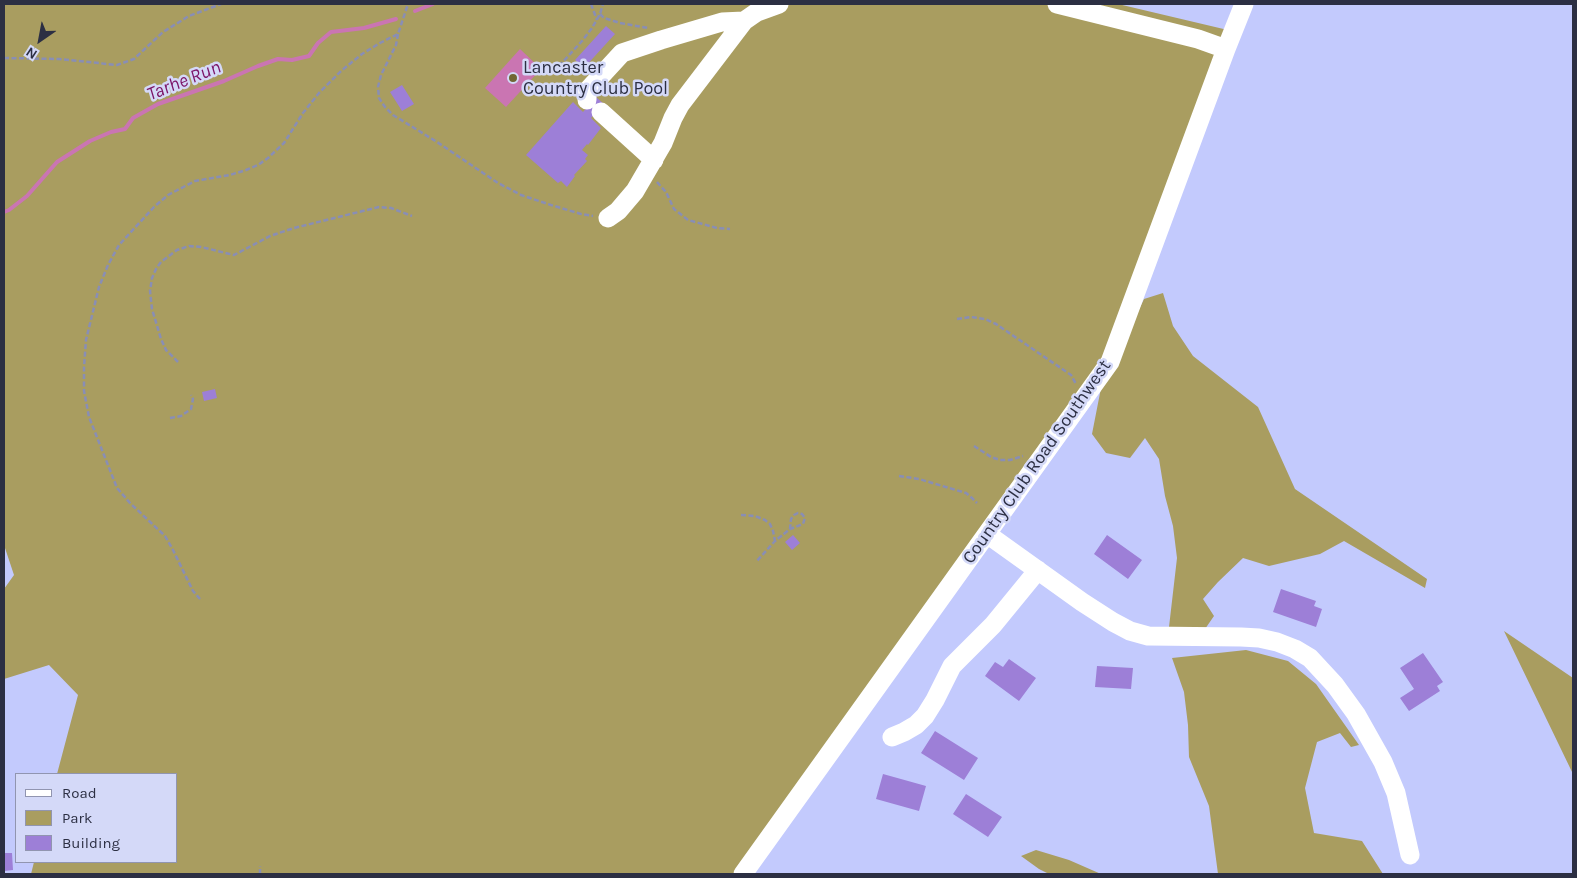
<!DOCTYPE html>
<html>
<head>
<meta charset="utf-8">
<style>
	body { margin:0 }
	#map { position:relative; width:1577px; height:878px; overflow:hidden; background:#c3cafd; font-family:Karla,sans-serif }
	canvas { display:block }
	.frame { position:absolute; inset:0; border:5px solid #2c2f43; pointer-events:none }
	.legend { position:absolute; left:15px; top:773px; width:162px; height:90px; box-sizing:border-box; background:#d4d9f8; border:1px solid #9195b0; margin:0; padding:6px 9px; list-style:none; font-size:15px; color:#2c2f43 }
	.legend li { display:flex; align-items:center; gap:10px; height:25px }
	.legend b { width:25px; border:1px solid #9195b0 }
	.north { position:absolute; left:15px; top:15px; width:50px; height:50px; -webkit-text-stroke:4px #d4d9f8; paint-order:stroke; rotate:213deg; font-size:14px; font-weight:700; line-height:20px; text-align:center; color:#2c2f43 }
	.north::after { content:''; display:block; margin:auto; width:18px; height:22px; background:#2c2f43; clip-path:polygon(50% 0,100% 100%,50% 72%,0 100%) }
</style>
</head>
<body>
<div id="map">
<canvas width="1577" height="878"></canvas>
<div class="frame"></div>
<ul class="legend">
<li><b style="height:6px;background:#fff"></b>Road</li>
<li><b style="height:14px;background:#a99d60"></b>Park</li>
<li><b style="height:14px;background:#9d7fd7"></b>Building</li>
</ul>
<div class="north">N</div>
</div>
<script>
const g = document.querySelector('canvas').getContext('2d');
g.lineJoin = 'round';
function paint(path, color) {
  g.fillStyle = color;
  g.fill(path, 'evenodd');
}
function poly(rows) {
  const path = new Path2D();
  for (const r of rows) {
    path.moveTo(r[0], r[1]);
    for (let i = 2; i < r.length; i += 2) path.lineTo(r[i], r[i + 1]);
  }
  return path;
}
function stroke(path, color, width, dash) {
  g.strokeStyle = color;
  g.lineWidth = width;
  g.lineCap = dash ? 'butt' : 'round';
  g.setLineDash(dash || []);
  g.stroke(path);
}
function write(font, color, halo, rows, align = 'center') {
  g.font = font + ' Karla,sans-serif';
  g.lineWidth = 5;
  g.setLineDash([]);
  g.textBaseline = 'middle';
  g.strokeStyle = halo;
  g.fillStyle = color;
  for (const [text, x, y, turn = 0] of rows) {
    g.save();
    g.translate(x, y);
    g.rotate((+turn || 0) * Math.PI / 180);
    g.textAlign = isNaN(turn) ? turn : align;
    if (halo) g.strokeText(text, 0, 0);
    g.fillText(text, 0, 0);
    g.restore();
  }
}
paint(poly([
	[4,4,1118,4,1232,31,1110,362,743,874,31,874,34,862,176,862,176,774,57,774,78,695,49,665,4,679,4,589,14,575,4,545],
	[1163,293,1173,326,1193,356,1258,407,1295,489,1427,579,1425,588,1344,541,1320,554,1269,566,1243,558,1218,582,1203,599,1214,616,1205,629,1169,627,1177,558,1173,526,1165,496,1159,459,1145,438,1130,458,1106,453,1092,434,1101,388,1144,299],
	[1504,631,1573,678,1573,774],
	[1246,650,1288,661,1316,684,1359,745,1351,747,1340,733,1317,742,1305,788,1314,833,1362,841,1383,874,1351,874,1348,873,1337,874,1218,874,1209,806,1189,757,1188,725,1184,692,1172,658],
	[1036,850,1069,860,1101,874,1049,874,1039,869,1021,856]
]), '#a99d60');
paint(poly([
	[520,49,541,69,506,107,485,88]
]), '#ca75b2');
stroke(poly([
	[415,11,433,4],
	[4,212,9,210,27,196,57,162,90,141,111,132,125,129,133,118,158,104,224,81,258,66,278,59,292,60,309,56,318,43,331,32,364,28,396,19]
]), '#ca75b2', 4);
paint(poly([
	[606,26,615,34,584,68,575,60],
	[402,85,414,104,402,111,390,92],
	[596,97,604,104,591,118,601,128,588,145,587,144,582,150,588,155,585,159,587,161,574,175,575,176,567,187,561,181,558,183,526,155,573,102,583,112],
	[215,389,217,398,204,401,202,392],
	[793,535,800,543,792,550,785,542],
	[1107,535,1142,560,1128,579,1094,554],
	[1281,589,1316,601,1314,606,1322,609,1316,627,1273,612],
	[1423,653,1443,682,1437,686,1440,691,1409,711,1400,698,1414,689,1400,668],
	[1009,659,1036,678,1019,701,985,676,995,662,1003,667],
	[1097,666,1133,668,1131,689,1095,687],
	[935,731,978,758,964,780,921,753],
	[883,774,926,786,919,811,876,799],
	[966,794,1002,817,988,837,953,814],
	[4,853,12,853,13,870,4,871]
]), '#9d7fd7');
stroke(poly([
	[591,4,597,20],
	[600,14,604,18,620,23,648,28],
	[398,34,396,45,381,75,378,87,379,98,385,107,393,115,437,142,498,183,521,195,551,205,581,214,593,216],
	[4,58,59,59,117,65,134,59,163,32,189,16,221,4],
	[559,66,582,41,592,28,600,14,603,4],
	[657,182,666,192,674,209,688,220,717,228,730,229],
	[957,319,971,317,985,319,996,324,1071,375,1076,384],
	[178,362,166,350,161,339,152,309,150,291,152,278,156,269,161,262,177,250,189,246,201,247,234,255,270,236,294,228,379,207,391,208,412,216],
	[170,418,181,416,191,409,193,399,191,395],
	[974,446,991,457,1000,460,1010,460,1023,456],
	[899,476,919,479,966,493,972,498,977,503],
	[741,515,755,516,765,520,770,524,773,531,775,541,790,529,803,524,805,518,802,514,798,513,794,515,791,519,790,529,775,541,756,562],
	[200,599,193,591,173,550,165,536,130,503,117,488,89,417,84,391,84,367,86,340,99,287,108,265,119,245,154,207,168,195,195,181,230,175,246,170,258,165,268,158,284,143,303,113,319,93,341,71,362,54,380,43,398,34,408,4],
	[260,874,260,866]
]), '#898eb5', 2.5, [5, 2.5]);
stroke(poly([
	[1057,4,1198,39,1226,49],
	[587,100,587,91,622,53,661,40,722,22,744,21],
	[601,112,654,160],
	[608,218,618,211,635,191,663,143,673,118,680,105,744,21,757,12,779,4],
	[987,534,1082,602,1113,622,1130,631,1148,636,1241,637,1259,638,1277,642,1295,649,1310,658,1335,685,1356,714,1383,762,1396,793,1410,855],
	[892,737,904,732,916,725,925,716,935,700,952,666,993,625,1038,570],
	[743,874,1110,362,1226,49,1244,4]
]), '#fff', 19);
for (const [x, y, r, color] of [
	[513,78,5,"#706633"]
]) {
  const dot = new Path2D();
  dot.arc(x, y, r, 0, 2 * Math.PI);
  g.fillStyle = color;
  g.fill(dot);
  stroke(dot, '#d4d9f8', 2);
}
write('18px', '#2c2f43', '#d4d9f8', [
	["Lancaster",523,68],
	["Country Club Pool",523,89]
], 'left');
write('18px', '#2c2f43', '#d4d9f8', [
	["Country Club Road Southwest",1037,462,-55]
]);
write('italic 19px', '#7b1467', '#d4d9f8', [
	["Tarhe Run",184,81,-22]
]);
</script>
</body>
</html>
